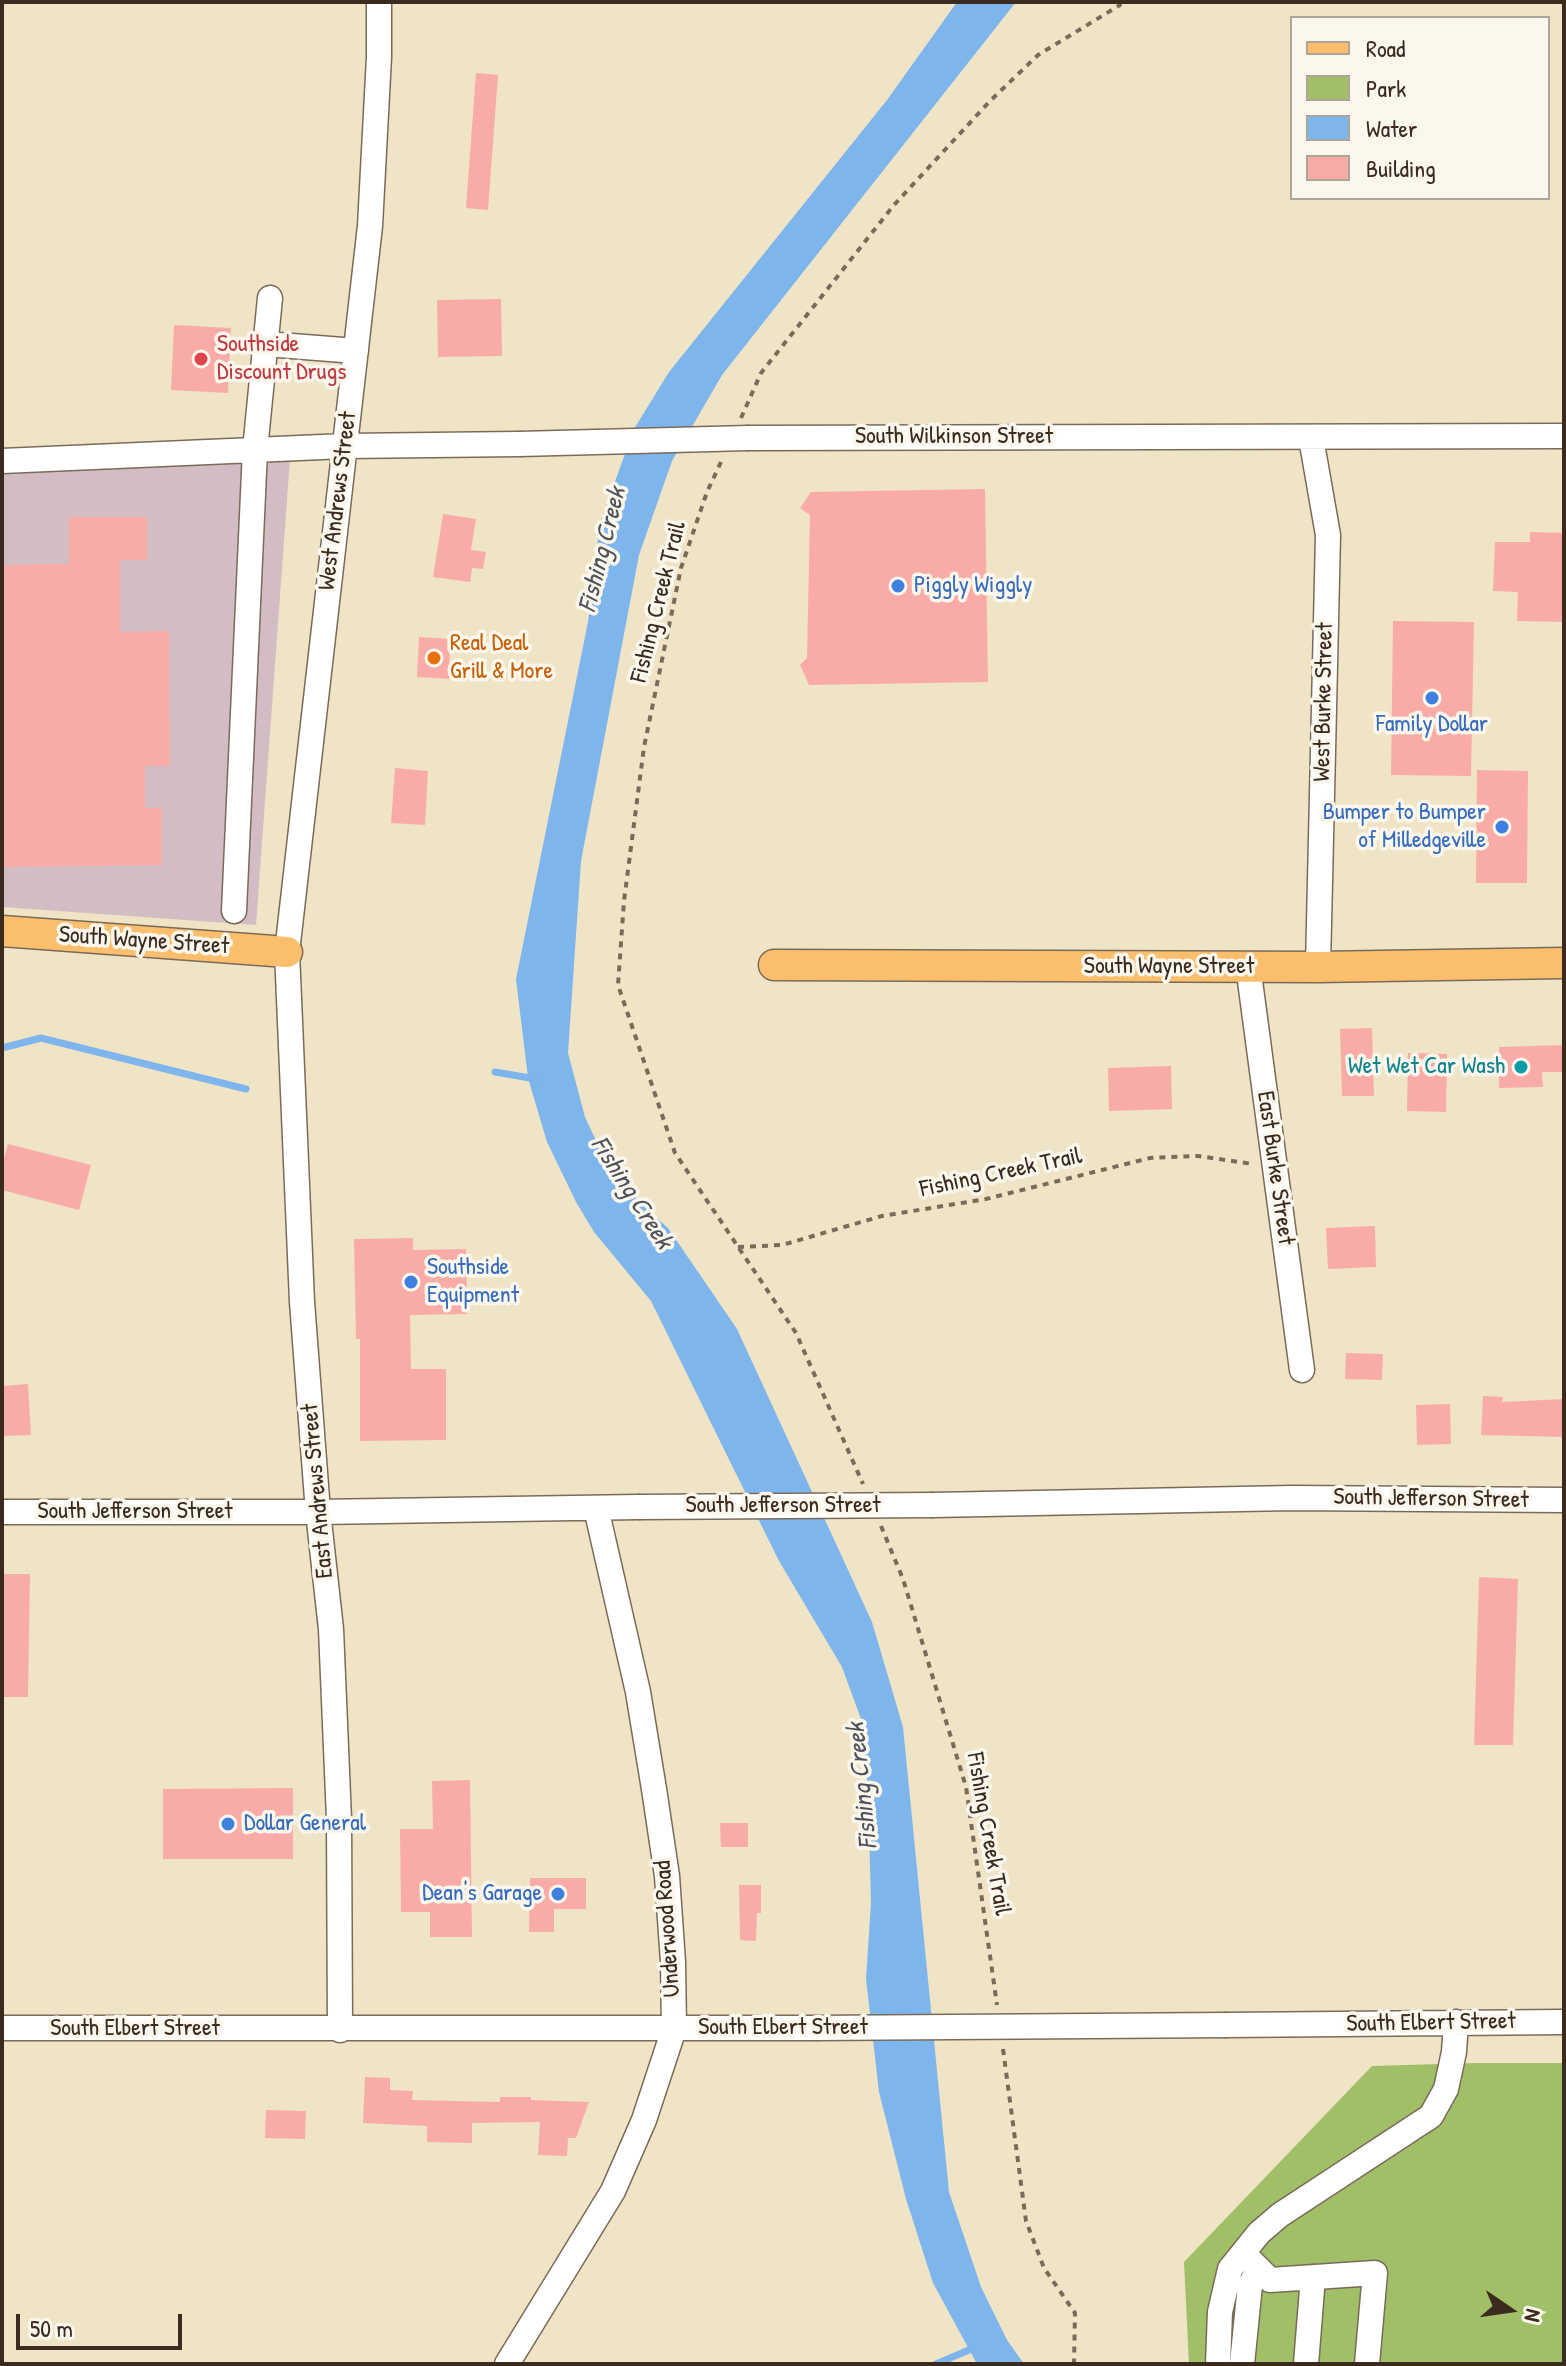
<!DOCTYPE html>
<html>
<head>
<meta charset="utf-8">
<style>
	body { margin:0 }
	#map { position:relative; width:1566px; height:2366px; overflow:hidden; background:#efe4c6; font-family:"Patrick Hand",sans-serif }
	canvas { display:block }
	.frame { position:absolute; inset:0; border:4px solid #3b2a1e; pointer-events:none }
	.legend { position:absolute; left:1290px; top:16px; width:260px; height:184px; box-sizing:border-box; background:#fbf7ec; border:2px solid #aea59a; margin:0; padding:10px 14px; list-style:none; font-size:24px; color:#3b2a1e }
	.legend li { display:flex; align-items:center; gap:16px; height:40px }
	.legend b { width:40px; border:2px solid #aea59a }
	.north { position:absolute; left:1470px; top:2270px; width:80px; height:80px; -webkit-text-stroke:6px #fbf7ec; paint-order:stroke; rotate:103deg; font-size:22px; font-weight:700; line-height:32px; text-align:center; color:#3b2a1e }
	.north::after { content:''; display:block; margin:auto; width:28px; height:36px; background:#3b2a1e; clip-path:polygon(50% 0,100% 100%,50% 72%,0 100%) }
	.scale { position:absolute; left:16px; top:2314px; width:166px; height:36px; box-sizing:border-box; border:4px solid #3b2a1e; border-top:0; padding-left:10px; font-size:24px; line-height:28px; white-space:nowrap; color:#3b2a1e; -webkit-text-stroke:6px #fbf7ec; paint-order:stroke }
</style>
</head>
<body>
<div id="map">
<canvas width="1566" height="2366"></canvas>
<div class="frame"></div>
<ul class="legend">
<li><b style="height:10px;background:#fabe6d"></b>Road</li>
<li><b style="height:22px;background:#a0bf67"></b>Park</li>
<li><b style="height:22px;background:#7fb5ed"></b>Water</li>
<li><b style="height:22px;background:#f9aca7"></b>Building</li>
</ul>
<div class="north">N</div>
<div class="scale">50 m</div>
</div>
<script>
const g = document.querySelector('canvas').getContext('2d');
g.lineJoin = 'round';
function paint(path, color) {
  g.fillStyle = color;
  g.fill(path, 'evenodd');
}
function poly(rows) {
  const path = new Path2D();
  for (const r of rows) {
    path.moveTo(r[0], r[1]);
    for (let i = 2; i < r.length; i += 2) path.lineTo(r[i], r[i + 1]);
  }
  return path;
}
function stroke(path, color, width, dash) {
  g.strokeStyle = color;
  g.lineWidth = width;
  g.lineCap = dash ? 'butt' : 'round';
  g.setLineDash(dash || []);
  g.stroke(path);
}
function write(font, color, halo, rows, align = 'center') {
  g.font = font + ' "Patrick Hand",sans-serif';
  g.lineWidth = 7;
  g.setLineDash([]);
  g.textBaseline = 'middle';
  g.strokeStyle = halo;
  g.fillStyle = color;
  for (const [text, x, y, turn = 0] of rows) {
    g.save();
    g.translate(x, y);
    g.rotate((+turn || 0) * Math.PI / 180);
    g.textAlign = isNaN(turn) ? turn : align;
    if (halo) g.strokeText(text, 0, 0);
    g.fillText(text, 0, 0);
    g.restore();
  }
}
paint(poly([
	[290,459,256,925,2,907,2,474]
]), '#d2bdc5');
paint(poly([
	[1476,2063,1564,2063,1564,2364,1189,2364,1184,2262,1372,2066]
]), '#a0bf67');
paint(poly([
	[957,2,1016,2,722,375,672,461,639,555,581,861,568,1053,585,1117,599,1147,638,1201,668,1228,737,1329,872,1622,903,1727,949,2192,981,2287,1007,2340,1024,2364,977,2364,933,2283,906,2199,879,2092,866,1979,871,1903,868,1790,861,1719,842,1667,779,1561,651,1301,594,1232,576,1202,547,1142,528,1078,516,979,588,622,600,523,634,429,669,372,887,100]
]), '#7fb5ed');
stroke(poly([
	[2,1048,41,1038,246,1089],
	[495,1072,536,1079],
	[936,2364,969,2350]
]), '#7fb5ed', 7);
paint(poly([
	[476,73,498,75,488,210,466,208],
	[501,299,502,356,438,357,437,300],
	[174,325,231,328,228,393,171,390],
	[985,489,988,682,809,685,800,665,807,658,810,515,800,508,811,492],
	[443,514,476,519,471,550,486,552,483,569,472,568,470,582,433,577],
	[69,517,147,517,147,560,120,560,120,632,169,631,170,766,145,766,145,808,162,808,162,865,2,867,2,565,69,564],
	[1530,532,1564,533,1564,622,1517,621,1518,592,1493,591,1495,542,1530,542],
	[1393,621,1474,622,1471,776,1391,775],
	[419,637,450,639,449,679,417,677],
	[395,768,428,771,425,825,391,823],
	[1477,770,1528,771,1527,883,1476,883],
	[1372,1028,1374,1096,1342,1096,1340,1029],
	[1564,1045,1564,1072,1542,1072,1543,1087,1499,1088,1499,1047],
	[1408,1053,1447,1054,1446,1112,1407,1111],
	[1171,1066,1172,1109,1109,1111,1108,1068],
	[8,1144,91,1165,79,1210,2,1190,2,1165],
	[1375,1226,1376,1267,1328,1269,1326,1228],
	[413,1238,413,1250,466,1249,467,1314,410,1315,411,1369,446,1369,446,1440,360,1441,360,1339,356,1339,354,1239],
	[1346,1353,1383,1354,1382,1380,1345,1379],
	[28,1384,31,1435,2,1436,2,1386],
	[1483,1396,1503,1397,1502,1402,1564,1399,1564,1437,1481,1435],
	[1450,1404,1451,1444,1417,1445,1416,1405],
	[2,1574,30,1574,28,1697,2,1697],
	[1479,1577,1518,1579,1513,1745,1474,1745],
	[470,1780,472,1937,430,1937,430,1912,401,1912,400,1829,433,1829,432,1781],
	[293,1788,293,1859,163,1859,163,1789],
	[720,1823,748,1823,748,1847,721,1847],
	[530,1878,586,1878,586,1909,554,1909,554,1932,529,1932],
	[739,1885,761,1885,761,1913,757,1913,756,1941,740,1940],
	[365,2077,390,2078,390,2090,413,2091,412,2100,500,2102,500,2097,531,2097,531,2100,589,2102,576,2138,568,2138,567,2156,538,2155,540,2122,472,2123,472,2143,427,2142,427,2126,363,2123],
	[266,2110,306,2111,305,2139,265,2138]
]), '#f9aca7');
const minor = poly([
	[266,344,356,351],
	[749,438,1564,436],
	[1311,438,1328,535,1318,967],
	[2,461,345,446,519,444],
	[234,911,255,450,270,298],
	[1248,966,1302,1370],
	[933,1505,1292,1498,1564,1500],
	[2,1512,318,1512,638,1507],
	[1227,2025,1564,2022],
	[2,2028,815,2028],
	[340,2030,339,1819,331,1629,318,1512,302,1302,287,952,370,226,379,57,379,2],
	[1243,2253,1270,2280,1375,2273,1367,2364],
	[507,2364,613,2191,644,2120,674,2029,673,1962,667,1876,654,1789,638,1692,596,1508],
	[1218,2364,1220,2312,1230,2269,1259,2233,1280,2215,1431,2116,1446,2089,1454,2052,1456,2022],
	[1242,2364,1250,2285,1259,2269],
	[1306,2364,1313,2277]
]);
const major = poly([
	[2,931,287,952],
	[774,965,1318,967,1564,963]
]);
stroke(minor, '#7a6b59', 27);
stroke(major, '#7a6b59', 33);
stroke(poly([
	[741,418,761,373,894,205,990,101,1038,55,1120,5,1120,2],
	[721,462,707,492,681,568,644,747,624,901,618,985,675,1153,796,1333,863,1484],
	[738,1247,782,1245,882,1216,986,1199,1150,1158,1198,1156,1253,1164],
	[881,1526,903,1579,966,1787,997,2005],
	[1003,2049,1026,2221,1044,2268,1075,2313,1074,2364]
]), '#7a6b59', 4, [6, 6]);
stroke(minor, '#fff', 24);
stroke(major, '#fabe6d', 30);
const minorBridge = poly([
	[519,444,749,438],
	[638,1507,933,1505],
	[815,2028,1227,2025]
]);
stroke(minorBridge, '#7a6b59', 27, []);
stroke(minorBridge, '#fff', 24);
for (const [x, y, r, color] of [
	[201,359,8,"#e0444e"],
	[898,586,8,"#3f7fe0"],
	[434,658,8,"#e8710a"],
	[1432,698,8,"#3f7fe0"],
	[1502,827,8,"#3f7fe0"],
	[1521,1067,8,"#0f9aa8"],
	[411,1282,8,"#3f7fe0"],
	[228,1824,8,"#3f7fe0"],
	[558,1894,8,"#3f7fe0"]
]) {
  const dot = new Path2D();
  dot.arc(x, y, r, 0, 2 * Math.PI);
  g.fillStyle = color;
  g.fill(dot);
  stroke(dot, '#fbf7ec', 3);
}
write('24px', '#be3a42', '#fbf7ec', [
	["Southside",217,345],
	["Discount Drugs",217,373]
], 'left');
write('24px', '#3b2a1e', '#fbf7ec', [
	["South Wilkinson Street",954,437],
	["West Andrews Street",338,501,-83],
	["Fishing Creek Trail",659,602,-76],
	["West Burke Street",1324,702,-89],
	["South Wayne Street",144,941,4],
	["South Wayne Street",1169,967],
	["East Burke Street",1275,1168,82],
	["Fishing Creek Trail",1001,1173,-12],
	["East Andrews Street",318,1491,-95],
	["South Jefferson Street",1431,1499,1],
	["South Jefferson Street",783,1506],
	["South Jefferson Street",135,1512],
	["Fishing Creek Trail",988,1834,80],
	["Underwood Road",668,1929,-94],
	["South Elbert Street",1431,2023,-1],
	["South Elbert Street",783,2028],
	["South Elbert Street",135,2029]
]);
write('24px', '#366cbe', '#fbf7ec', [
	["Piggly Wiggly",914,586],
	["Family Dollar",1432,725,"center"],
	["Bumper to Bumper",1486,813,"right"],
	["of Milledgeville",1486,841,"right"],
	["Southside",427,1268],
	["Equipment",427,1296],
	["Dollar General",244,1824],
	["Dean's Garage",542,1894,"right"]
], 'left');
write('24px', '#c56008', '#fbf7ec', [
	["Real Deal",450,644],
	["Grill & More",450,672]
], 'left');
write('24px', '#0d838f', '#fbf7ec', [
	["Wet Wet Car Wash",1505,1067]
], 'right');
write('italic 26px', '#4f545c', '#fbf7ec', [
	["Fishing Creek",603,550,-76],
	["Fishing Creek",631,1193,57],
	["Fishing Creek",863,1786,-96]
]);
</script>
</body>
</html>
